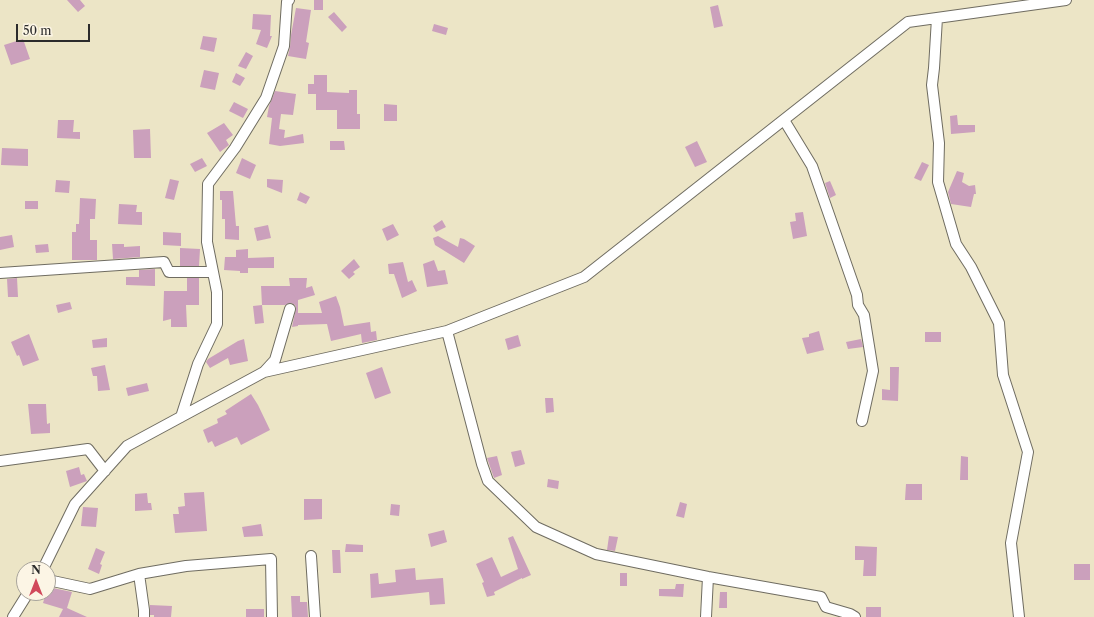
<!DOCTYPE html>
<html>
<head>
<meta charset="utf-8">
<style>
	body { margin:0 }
	#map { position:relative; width:1094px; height:617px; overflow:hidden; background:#ece5c6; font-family:"Libre Caslon Text",serif }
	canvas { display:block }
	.north { position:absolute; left:16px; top:561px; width:40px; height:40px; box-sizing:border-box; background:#fcf5e5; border:1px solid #a8a49b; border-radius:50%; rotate:0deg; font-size:11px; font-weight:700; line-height:16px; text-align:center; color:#2b2b2b }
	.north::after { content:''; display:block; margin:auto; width:14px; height:18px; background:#d1495b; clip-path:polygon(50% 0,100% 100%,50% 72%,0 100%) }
	.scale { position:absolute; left:16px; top:24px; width:74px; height:18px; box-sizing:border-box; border:2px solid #2b2b2b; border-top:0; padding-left:5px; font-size:12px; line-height:14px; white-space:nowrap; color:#2b2b2b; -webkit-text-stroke:3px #fcf5e5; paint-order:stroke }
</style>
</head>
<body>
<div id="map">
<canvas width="1094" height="617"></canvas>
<div class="north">N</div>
<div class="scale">50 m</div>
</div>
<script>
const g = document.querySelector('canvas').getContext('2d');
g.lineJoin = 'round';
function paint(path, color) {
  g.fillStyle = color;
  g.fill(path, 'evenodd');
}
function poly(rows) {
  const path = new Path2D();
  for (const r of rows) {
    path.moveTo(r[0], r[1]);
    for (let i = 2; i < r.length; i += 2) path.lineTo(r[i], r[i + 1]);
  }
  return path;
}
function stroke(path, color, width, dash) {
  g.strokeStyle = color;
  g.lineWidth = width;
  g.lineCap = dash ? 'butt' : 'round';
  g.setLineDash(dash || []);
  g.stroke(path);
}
paint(poly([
	[67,0,80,0,85,6,78,12],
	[314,0,323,0,323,10,314,10],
	[718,5,723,26,714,28,710,7],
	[296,8,311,10,306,42,309,43,306,59,288,56,290,47,291,35],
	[334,12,347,27,342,32,328,17],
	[253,14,271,15,270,36,272,36,267,48,256,44,261,30,252,29],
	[434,24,448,28,446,35,432,31],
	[203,36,217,38,214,52,200,49],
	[23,39,30,59,11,65,4,45],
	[246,52,253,56,246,69,238,66],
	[204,70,219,73,215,90,200,87],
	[236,73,245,78,240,86,232,82],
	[314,75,327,75,327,92,349,93,349,90,357,90,357,114,360,114,360,129,337,129,337,110,316,110,316,94,308,94,308,84,314,84],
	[275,91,296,94,293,115,281,114,279,129,285,130,284,138,303,134,304,143,280,146,269,144,272,118,267,117,269,106],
	[234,102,248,109,243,118,229,111],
	[384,104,397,105,397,121,384,121],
	[957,115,958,125,975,125,975,132,951,134,950,116],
	[58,120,74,120,73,132,80,132,80,139,57,138],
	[224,123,233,135,226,140,229,145,220,152,207,133],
	[150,129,151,158,134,158,133,130],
	[330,141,344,141,345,150,330,150],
	[697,141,707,162,695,167,685,147],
	[2,148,28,149,28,166,1,165],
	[202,158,207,166,195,172,190,164],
	[242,158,256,165,250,179,236,173],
	[922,162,929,165,921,181,914,178],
	[957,171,964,173,962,182,969,186,975,185,976,194,974,194,971,207,951,204,948,192],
	[170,179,179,181,174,200,165,198],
	[267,179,283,180,282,193,267,187],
	[56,180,70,181,69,193,55,192],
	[830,181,836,195,830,198,825,183],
	[220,191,233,191,236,226,239,226,239,240,225,239,225,219,222,219,222,200,220,200],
	[300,192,310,197,306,204,297,200],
	[80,198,96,199,95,219,90,219,90,240,97,240,97,260,72,260,72,232,76,232,76,224,79,224],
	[25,201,38,201,38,209,25,209],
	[119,204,137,205,136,212,142,212,142,225,118,224],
	[803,212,807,236,793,239,790,222,796,221,795,213],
	[442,220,446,227,436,232,433,226],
	[393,224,399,235,387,241,382,229],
	[268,225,271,238,257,241,254,228],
	[163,232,181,233,181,246,163,245],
	[12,235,14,247,0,250,0,237],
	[438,236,458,247,460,238,464,239,475,246,464,263,435,245,433,238],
	[48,244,49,252,36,253,35,245],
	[112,244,124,244,124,247,140,246,140,257,113,259],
	[180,248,200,249,199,266,180,266],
	[248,249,248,258,274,257,274,268,248,268,248,273,240,273,240,271,224,270,225,257,236,257,236,250],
	[354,259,360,267,353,272,355,274,349,279,341,271],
	[434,260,438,271,445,270,448,284,427,287,423,264],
	[403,262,408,282,412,280,417,291,402,298,394,274,389,274,388,264],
	[155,269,155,286,126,285,126,277,139,277,139,270],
	[17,278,18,297,8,297,7,279],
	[187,278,199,278,199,305,186,305,187,327,171,327,171,319,163,321,164,291,187,291],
	[289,278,307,278,306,288,312,286,315,295,298,300,298,313,322,313,319,302,336,296,340,307,344,326,370,322,371,332,376,331,377,340,362,343,361,334,331,341,327,324,298,325,298,326,292,327,296,308,295,305,291,303,285,305,262,305,264,323,255,324,253,306,262,305,261,286,290,286],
	[70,302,72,309,58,313,56,305],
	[819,331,824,350,807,354,802,338,809,337,809,334],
	[925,332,941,332,941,342,925,342],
	[29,334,39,360,23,366,19,355,17,356,11,342],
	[518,335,521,346,508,350,505,339],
	[107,338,107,347,93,348,92,340],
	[244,339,248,361,230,365,228,358,210,368,206,362,208,359,238,341],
	[861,339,863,347,848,349,846,342],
	[105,365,110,390,98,391,97,376,93,376,91,368],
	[382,367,391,393,375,399,366,373],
	[890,367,899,367,898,401,882,400,882,389,890,390],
	[147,383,149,391,128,396,126,388],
	[251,394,258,405,270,430,241,445,237,437,215,447,212,441,208,443,203,430,218,423,217,419,227,414,225,411],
	[545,398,553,398,554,412,546,413],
	[28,404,46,404,47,424,50,423,50,433,31,434],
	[521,450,525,464,515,467,511,452],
	[497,456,502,475,494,478,487,458],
	[961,456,968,457,968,480,960,480],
	[79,467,81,475,84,474,87,481,70,487,66,471],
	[548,479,559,481,558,489,547,487],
	[906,484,922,484,922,500,905,500],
	[204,492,207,531,175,533,173,514,179,514,178,507,185,506,184,493],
	[147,493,148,503,151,503,152,510,135,511,135,494],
	[304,499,322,499,322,519,304,520],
	[680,502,687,504,684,518,676,516],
	[391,504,400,505,399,516,390,515],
	[83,507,98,508,96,527,81,526],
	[261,524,263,536,244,537,242,527],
	[444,530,447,542,431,547,428,534],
	[513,536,531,575,522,579,522,578,494,592,495,595,487,597,482,583,484,582,476,564,492,557,501,577,518,569,508,538],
	[609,536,618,537,615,551,607,550],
	[346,544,363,545,363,552,345,552],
	[855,546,877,547,876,576,863,576,864,560,855,560],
	[96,548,105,552,100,564,102,565,99,574,88,569],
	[332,550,340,550,341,573,333,573],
	[1074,564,1090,564,1090,580,1074,580],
	[415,568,416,580,443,578,445,604,430,605,429,592,371,598,370,574,378,573,379,584,396,582,395,570],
	[620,573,627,573,627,586,620,586],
	[676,584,684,584,683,597,659,596,659,589,675,589],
	[48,587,72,592,67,608,87,617,59,617,63,609,43,603,46,593,48,593],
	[720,592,727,592,727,608,719,608],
	[291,596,300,596,300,602,307,602,308,617,292,617],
	[150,605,172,606,171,617,154,617,154,615,150,615],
	[866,607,881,607,881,617,866,617],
	[246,609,264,609,264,617,246,617]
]), '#cba0bc');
const minor = poly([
	[937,18,934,68,932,85,939,143,938,182,956,244,971,267,999,323,1003,375,1028,452,1011,543,1019,617],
	[784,120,812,166,857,295,858,305,864,315,873,371,862,421],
	[0,273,164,262,169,272,212,272],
	[447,331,482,464,488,481,536,527,596,554,708,577,821,597,826,607,850,614,855,617],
	[264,372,275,360,290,309],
	[181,417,198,364,217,324,217,292,207,242,208,184,235,148,266,98,284,46,287,2,289,0],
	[0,461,88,449,105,471],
	[311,556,315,617],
	[43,569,75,504,127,446,264,372,447,331,584,277,908,22,1066,0],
	[139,574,186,566,271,559,272,617],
	[48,580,90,589,139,574,144,610,144,617],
	[13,617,28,593],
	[706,617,708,577]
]);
stroke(minor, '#6f6c61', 12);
stroke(minor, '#fff', 10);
</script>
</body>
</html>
